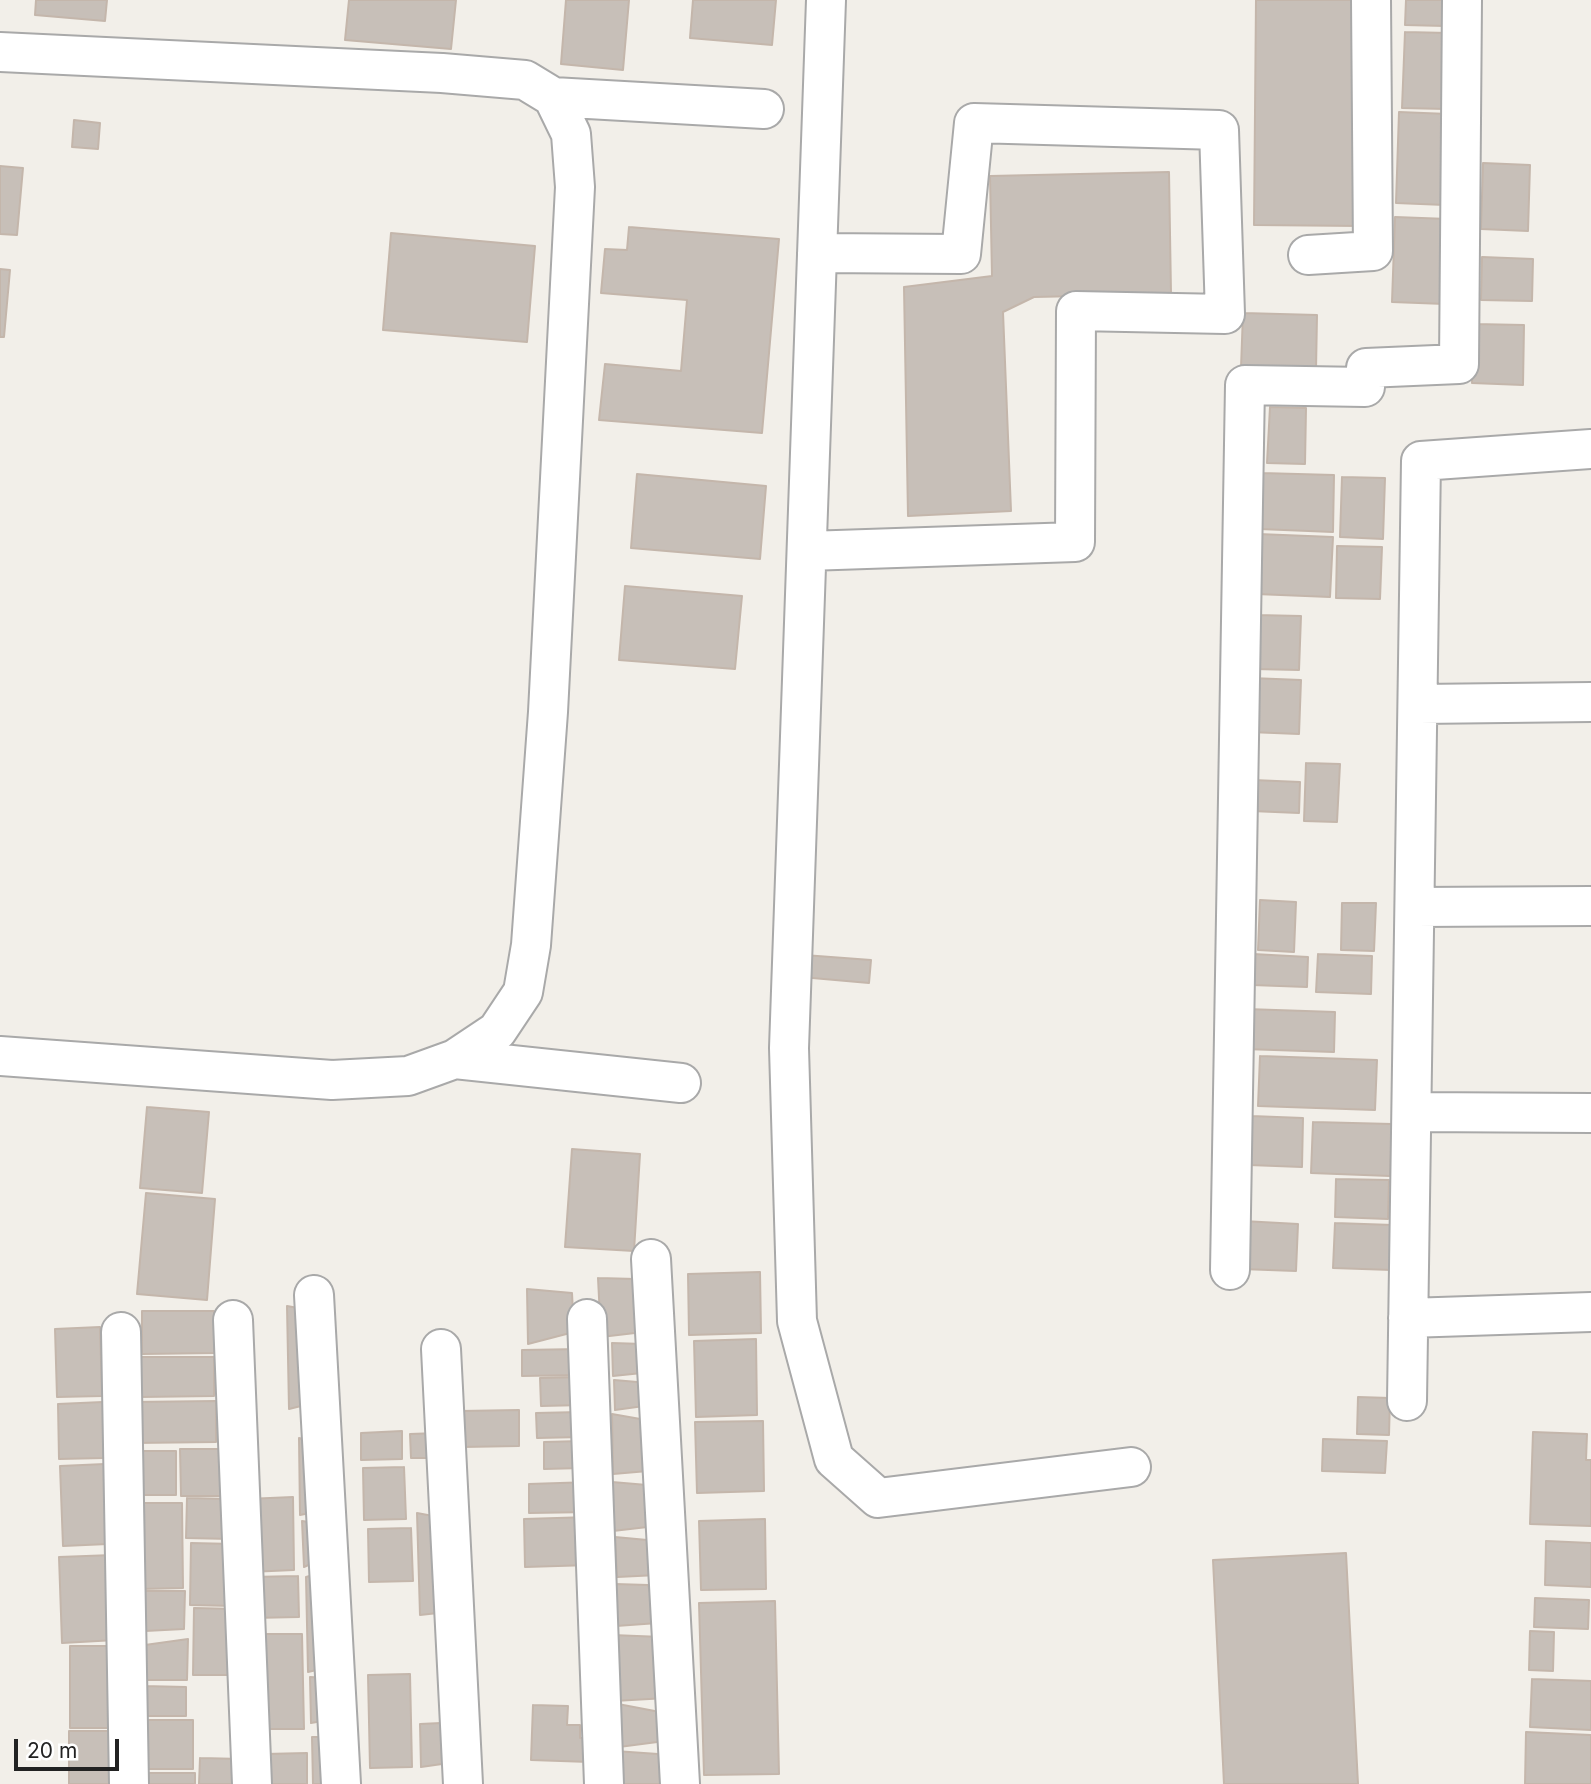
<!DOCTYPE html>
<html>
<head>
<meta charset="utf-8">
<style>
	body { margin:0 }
	#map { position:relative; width:1591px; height:1784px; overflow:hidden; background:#f2efe9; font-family:Inter,sans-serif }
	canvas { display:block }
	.scale { position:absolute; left:14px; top:1739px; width:105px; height:32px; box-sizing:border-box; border:4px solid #222; border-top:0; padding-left:9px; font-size:21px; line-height:24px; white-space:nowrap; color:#222; -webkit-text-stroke:5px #fff; paint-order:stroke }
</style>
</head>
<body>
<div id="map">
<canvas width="1591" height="1784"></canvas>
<div class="scale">20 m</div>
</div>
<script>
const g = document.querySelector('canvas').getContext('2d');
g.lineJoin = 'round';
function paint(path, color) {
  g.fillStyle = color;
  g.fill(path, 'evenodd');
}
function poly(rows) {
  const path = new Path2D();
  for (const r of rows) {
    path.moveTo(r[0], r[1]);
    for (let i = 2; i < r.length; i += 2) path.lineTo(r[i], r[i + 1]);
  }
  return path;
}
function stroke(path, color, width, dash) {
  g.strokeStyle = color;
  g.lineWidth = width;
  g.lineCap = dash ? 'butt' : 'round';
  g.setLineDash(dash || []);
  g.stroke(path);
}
const building = poly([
	[36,0,107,0,105,21,35,15,36,0],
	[349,0,456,0,451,49,345,40,349,0],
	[566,0,629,0,623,70,561,64,566,0],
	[693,0,776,0,772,45,690,38,693,0],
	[1256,0,1362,0,1360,226,1254,225,1256,0],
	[1406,0,1446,0,1445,26,1405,25,1406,0],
	[1405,32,1448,33,1446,109,1402,108,1405,32],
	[1399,112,1448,114,1445,205,1396,203,1399,112],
	[74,120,100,123,98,149,72,147,74,120],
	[1483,163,1530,165,1528,231,1481,229,1483,163],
	[0,166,23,168,17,235,0,234,0,166],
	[1169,172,1171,294,1034,297,1003,312,1011,511,908,516,904,287,992,276,990,176,1169,172],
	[1395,217,1448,219,1445,304,1392,302,1395,217],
	[629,227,779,239,762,433,599,420,605,364,681,371,687,300,601,293,605,249,627,250,629,227],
	[391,233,535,246,527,342,383,330,391,233],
	[1482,257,1533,259,1532,301,1481,300,1482,257],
	[0,269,10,270,4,337,0,337,0,269],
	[1243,313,1317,315,1316,370,1241,368,1243,313],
	[1474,324,1524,325,1523,385,1472,383,1474,324],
	[1270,407,1306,408,1305,464,1267,463,1270,407],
	[1261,473,1334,475,1333,532,1259,529,1261,473],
	[637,474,766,486,760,559,631,548,637,474],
	[1342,477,1385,478,1383,539,1340,537,1342,477],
	[1258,534,1333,537,1330,597,1256,594,1258,534],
	[1337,546,1382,547,1380,599,1336,598,1337,546],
	[625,586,742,596,735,669,619,660,625,586],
	[1256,615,1301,616,1299,670,1254,669,1256,615],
	[1251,678,1301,680,1299,734,1249,732,1251,678],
	[1306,763,1340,764,1337,822,1304,821,1306,763],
	[1253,780,1300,782,1299,813,1251,811,1253,780],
	[1260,900,1296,902,1294,952,1258,950,1260,900],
	[1342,903,1376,903,1374,951,1341,950,1342,903],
	[1253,954,1308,957,1307,987,1252,985,1253,954],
	[1318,954,1372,956,1371,994,1316,992,1318,954],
	[804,955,871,960,869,983,801,977,804,955],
	[1246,1009,1335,1012,1334,1052,1244,1049,1246,1009],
	[1260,1056,1377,1060,1375,1110,1258,1106,1260,1056],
	[147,1107,209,1112,202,1193,140,1188,147,1107],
	[1251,1116,1303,1118,1302,1167,1249,1165,1251,1116],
	[1313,1122,1392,1124,1390,1176,1311,1173,1313,1122],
	[572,1149,640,1154,634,1251,565,1247,572,1149],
	[1336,1179,1389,1180,1388,1219,1335,1217,1336,1179],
	[146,1193,215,1199,207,1300,137,1294,146,1193],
	[1243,1221,1298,1224,1296,1271,1241,1269,1243,1221],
	[1335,1223,1393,1225,1392,1270,1333,1268,1335,1223],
	[760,1272,761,1333,689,1335,688,1274,760,1272],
	[598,1278,636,1279,635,1333,601,1337,598,1278],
	[527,1289,572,1293,574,1332,528,1344,527,1289],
	[287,1306,298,1308,305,1405,289,1409,287,1306],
	[142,1311,214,1311,214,1353,142,1354,142,1311],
	[100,1327,102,1396,57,1397,55,1329,100,1327],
	[756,1339,757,1415,696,1417,694,1341,756,1339],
	[612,1343,643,1344,642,1373,613,1376,612,1343],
	[581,1349,582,1375,522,1376,522,1350,581,1349],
	[140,1357,214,1357,214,1396,140,1397,140,1357],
	[583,1377,584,1405,541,1406,540,1378,583,1377],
	[614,1380,649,1383,644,1406,615,1410,614,1380],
	[1358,1397,1390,1398,1389,1435,1357,1434,1358,1397],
	[216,1401,216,1442,134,1443,133,1402,216,1401],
	[103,1402,104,1458,59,1459,58,1404,103,1402],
	[519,1410,519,1446,462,1447,461,1411,519,1410],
	[581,1412,582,1437,537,1438,536,1413,581,1412],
	[612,1414,646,1420,648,1471,613,1474,612,1414],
	[763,1421,764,1491,697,1493,695,1422,763,1421],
	[402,1431,402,1459,361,1460,361,1433,402,1431],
	[1533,1432,1587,1434,1586,1460,1591,1460,1591,1526,1530,1524,1533,1432],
	[438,1433,438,1458,411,1458,410,1434,438,1433],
	[299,1438,308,1440,315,1512,300,1515,299,1438],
	[1323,1439,1387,1441,1385,1473,1322,1471,1323,1439],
	[582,1441,583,1468,544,1469,544,1442,582,1441],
	[180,1449,226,1449,227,1496,181,1496,180,1449],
	[131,1451,176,1451,176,1495,131,1495,131,1451],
	[105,1464,108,1544,63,1546,60,1466,105,1464],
	[404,1467,406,1519,364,1520,363,1468,404,1467],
	[591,1482,591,1512,529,1513,529,1484,591,1482],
	[612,1482,647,1485,656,1526,613,1531,612,1482],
	[293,1497,294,1570,249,1572,247,1499,293,1497],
	[187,1498,231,1499,231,1539,186,1538,187,1498],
	[140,1503,182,1503,183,1588,141,1589,140,1503],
	[417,1513,433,1516,438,1613,420,1615,417,1513],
	[590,1517,591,1565,525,1567,524,1519,590,1517],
	[765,1519,766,1589,701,1590,699,1521,765,1519],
	[302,1521,316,1523,313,1563,304,1567,302,1521],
	[411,1528,413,1581,369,1582,368,1529,411,1528],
	[615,1537,658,1541,658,1575,617,1577,615,1537],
	[1546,1541,1591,1543,1591,1587,1545,1585,1546,1541],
	[191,1543,234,1544,233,1606,190,1605,191,1543],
	[1346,1553,1358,1784,1224,1784,1213,1560,1346,1553],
	[113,1555,116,1640,62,1643,59,1557,113,1555],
	[313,1575,321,1669,308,1672,306,1577,313,1575],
	[298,1576,299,1617,252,1618,251,1577,298,1576],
	[615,1584,648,1585,658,1623,616,1626,615,1584],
	[138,1591,185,1591,184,1629,145,1631,138,1591],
	[1535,1598,1589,1600,1588,1629,1534,1627,1535,1598],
	[775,1601,779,1774,704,1775,699,1603,775,1601],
	[194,1608,238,1609,237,1675,193,1675,194,1608],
	[1530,1631,1554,1632,1553,1671,1529,1670,1530,1631],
	[264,1634,302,1634,304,1729,266,1729,264,1634],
	[612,1635,662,1637,667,1698,614,1701,612,1635],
	[188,1639,187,1680,137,1680,145,1645,188,1639],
	[70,1646,120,1646,120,1728,70,1728,70,1646],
	[410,1674,412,1767,370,1768,368,1675,410,1674],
	[310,1677,328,1678,328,1720,311,1723,310,1677],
	[1532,1679,1591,1681,1591,1730,1530,1727,1532,1679],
	[143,1686,186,1687,186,1716,142,1716,143,1686],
	[618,1704,660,1712,665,1741,619,1747,618,1704],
	[533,1705,568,1706,567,1725,580,1725,580,1738,591,1738,590,1762,531,1760,533,1705],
	[143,1720,193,1720,193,1769,142,1769,143,1720],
	[441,1723,442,1764,421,1767,420,1724,441,1723],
	[69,1731,120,1731,120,1784,69,1784,69,1731],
	[1526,1732,1591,1735,1591,1784,1525,1784,1526,1732],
	[312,1737,331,1737,332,1784,313,1784,312,1737],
	[615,1751,658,1754,667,1784,616,1784,615,1751],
	[307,1753,307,1784,266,1784,265,1754,307,1753],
	[200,1758,242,1759,241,1784,199,1784,200,1758],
	[144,1773,195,1773,195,1784,144,1784,144,1773]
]);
paint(building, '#c7bfb8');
stroke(building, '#c4b6ab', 2);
const minor = poly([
	[826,0,789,1048,797,1321,834,1459,878,1498,1131,1467],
	[0,52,442,73,525,80,553,97,571,134,575,187,548,712,531,945,523,992,497,1031,455,1059,408,1076,332,1080,0,1056],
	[553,97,764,109],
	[1308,255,1373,251,1371,0],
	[807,551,1075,542,1076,311,1225,314,1219,130,974,123,961,254,817,253],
	[1420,704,1591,702],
	[1416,907,1591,906],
	[455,1059,681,1083],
	[1412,1112,1591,1113],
	[651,1259,680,1784],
	[1230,1270,1245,385,1365,387,1366,368,1459,364,1462,0],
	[314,1295,341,1784],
	[1408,1318,1591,1312],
	[587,1319,604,1784],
	[233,1320,252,1784],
	[121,1332,129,1784],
	[441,1349,463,1784],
	[1407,1401,1421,461,1591,449]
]);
stroke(minor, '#a9a9a9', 42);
stroke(minor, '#fff', 38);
</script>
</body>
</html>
